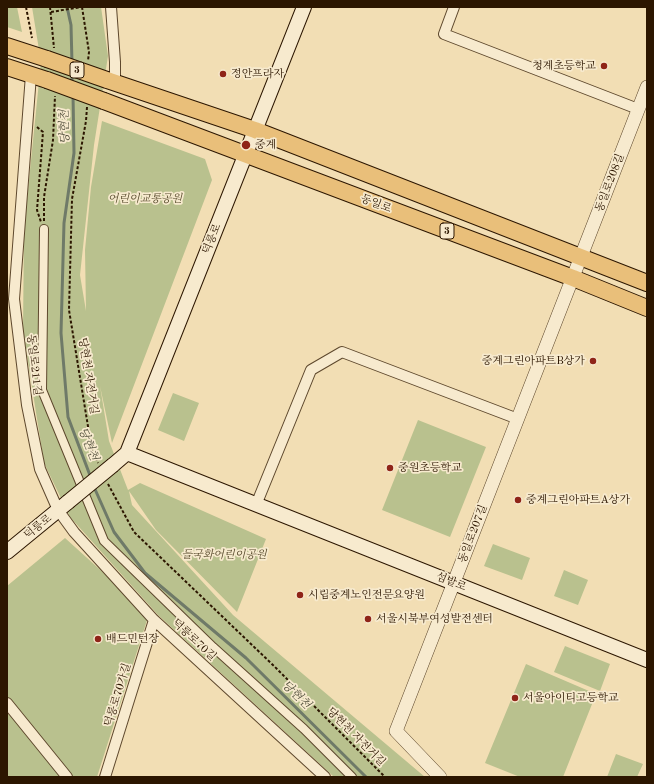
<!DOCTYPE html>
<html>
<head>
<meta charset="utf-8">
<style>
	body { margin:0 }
	#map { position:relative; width:654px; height:784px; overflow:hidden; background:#f2deb4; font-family:"Old Standard TT",serif }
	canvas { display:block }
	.frame { position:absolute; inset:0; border:8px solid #2c1600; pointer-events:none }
</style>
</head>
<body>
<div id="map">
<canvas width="654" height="784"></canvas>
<div class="frame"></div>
</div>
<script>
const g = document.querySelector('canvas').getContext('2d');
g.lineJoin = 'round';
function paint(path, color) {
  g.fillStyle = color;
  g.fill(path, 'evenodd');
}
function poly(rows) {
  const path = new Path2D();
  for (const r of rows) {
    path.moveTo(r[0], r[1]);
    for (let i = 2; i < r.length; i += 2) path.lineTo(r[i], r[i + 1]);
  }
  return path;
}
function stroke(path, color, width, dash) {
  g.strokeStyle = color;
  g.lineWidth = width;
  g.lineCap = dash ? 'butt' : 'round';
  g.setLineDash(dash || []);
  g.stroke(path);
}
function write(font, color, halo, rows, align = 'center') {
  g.font = font + ' "Old Standard TT","Noto Serif KR",serif';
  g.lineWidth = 3.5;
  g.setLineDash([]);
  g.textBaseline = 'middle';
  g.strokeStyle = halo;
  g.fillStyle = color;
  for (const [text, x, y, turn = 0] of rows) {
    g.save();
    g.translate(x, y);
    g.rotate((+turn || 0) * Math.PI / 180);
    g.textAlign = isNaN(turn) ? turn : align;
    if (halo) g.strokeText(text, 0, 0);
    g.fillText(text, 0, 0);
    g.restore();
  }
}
paint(poly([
	[7,7,17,7,22,32,7,27],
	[32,7,101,7,108,56,94,145,80,275,86,311,85,250,91,187,102,121,205,159,212,180,112,443,100,386,109,441,128,490,140,483,266,539,237,612,156,530,129,491,132,505,233,615,425,777,334,777,158,615,70,517,44,463,23,330,24,229,41,62],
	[173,393,199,403,184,441,158,430],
	[418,420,486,447,450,537,382,510],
	[65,538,149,614,97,777,7,777,7,586],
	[493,544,530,558,522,580,484,566],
	[564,570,588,580,578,605,554,596],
	[565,646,610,664,600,691,554,672],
	[526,664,596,694,563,777,520,777,485,763],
	[616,754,643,764,637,777,607,777]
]), '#b9c18e');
stroke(poly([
	[67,7,71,25,72,63],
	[72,72,72,85],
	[73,94,74,153,64,223,61,333,68,417,91,478],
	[94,487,114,532,145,573,246,658,366,777]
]), '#6f7a68', 3);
const pedestrian = poly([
	[44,229,42,390,104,541,213,647,304,729,352,777]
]);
const minor = poly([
	[111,7,115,62,115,83],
	[454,7,444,34,638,109],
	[31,75,14,299,27,405,40,469,58,510,74,532,154,620,325,777],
	[256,505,311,370,342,352,518,419],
	[7,703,67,777],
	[105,777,154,620]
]);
const tertiary = poly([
	[440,777,396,731,647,87]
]);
const secondary = poly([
	[127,453,647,660],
	[113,465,127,453,304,7],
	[7,552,68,502]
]);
const primary = poly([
	[7,46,47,59],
	[7,67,47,80],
	[107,80,255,130,647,283],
	[104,101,573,278,647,308]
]);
stroke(pedestrian, '#5e482d', 10);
stroke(minor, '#5e482d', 12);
stroke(tertiary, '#5e482d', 14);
stroke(secondary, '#2c1600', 16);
stroke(primary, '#2c1600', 18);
stroke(poly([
	[26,7,32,38],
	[50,7,54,48],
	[82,7,89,52,88,61],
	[51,12,81,7],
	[87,107,86,121,72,199,69,310,92,451,98,463],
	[37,127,43,132,37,210,41,222],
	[44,221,44,197,53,140,55,96],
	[108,484,134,532,274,666,385,777]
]), '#2c1600', 2, [3, 2]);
stroke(pedestrian, '#f7eace', 8);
stroke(minor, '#f7eace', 10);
stroke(tertiary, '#f7eace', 13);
stroke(secondary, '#f7eace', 14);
stroke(primary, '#e9bf7a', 16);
const secondaryBridge = poly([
	[68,502,113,465]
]);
const primaryBridge = poly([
	[47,59,107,80],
	[47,80,104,101]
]);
stroke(secondaryBridge, '#2c1600', 16, []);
stroke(primaryBridge, '#2c1600', 18, []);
stroke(secondaryBridge, '#f7eace', 14);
stroke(primaryBridge, '#e9bf7a', 16);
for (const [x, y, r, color] of [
	[604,66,4,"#8f2418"],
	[223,74,4,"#8f2418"],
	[246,145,5,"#8f2418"],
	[593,361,4,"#8f2418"],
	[390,468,4,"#8f2418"],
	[518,500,4,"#8f2418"],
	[300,595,4,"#8f2418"],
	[368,619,4,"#8f2418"],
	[98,639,4,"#8f2418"],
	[515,698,4,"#8f2418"]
]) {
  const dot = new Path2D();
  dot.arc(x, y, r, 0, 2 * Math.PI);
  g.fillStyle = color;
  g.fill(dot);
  stroke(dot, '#f7eace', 1.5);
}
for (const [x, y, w] of [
	[77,70,14],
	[447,231,14]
]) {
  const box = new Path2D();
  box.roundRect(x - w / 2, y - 8, w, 16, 3);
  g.fillStyle = '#f7eace';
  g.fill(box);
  stroke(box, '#2c1600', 1);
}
write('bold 10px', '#2c1600', null, [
	["3",77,70],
	["3",447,231]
]);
write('11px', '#2c1600', '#f7eace', [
	["청계초등학교",596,66,"right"],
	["정안프라자",231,74],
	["중계",255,145],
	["중계그린아파트B상가",585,361,"right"],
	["중원초등학교",398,468],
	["중계그린아파트A상가",526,500],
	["시립중계노인전문요양원",308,595],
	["서울시북부여성발전센터",376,619],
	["배드민턴장",106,639],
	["서울아이티고등학교",523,698]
], 'left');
write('11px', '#2c1600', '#f7eace', [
	["동일로208길",610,183,-69],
	["동일로",376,204,21],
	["덕릉로",212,239,-68],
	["동일로211길",34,365,83],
	["당현천 자전거길",88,376,81],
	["덕릉로",38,527,-39],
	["동일로207길",473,534,-69],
	["섬밭로",451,582,22],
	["덕릉로70길",194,640,43],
	["덕릉로70가길",118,695,-73],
	["당현천 자전거길",356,737,45]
]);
write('italic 11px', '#56492b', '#f7eace', [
	["어린이교통공원",145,199],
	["들국화어린이공원",224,555]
]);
write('italic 12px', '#53503d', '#f7eace', [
	["당현천",65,127,-92],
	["당현천",88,444,69],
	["당현천",296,695,44]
]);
</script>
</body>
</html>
